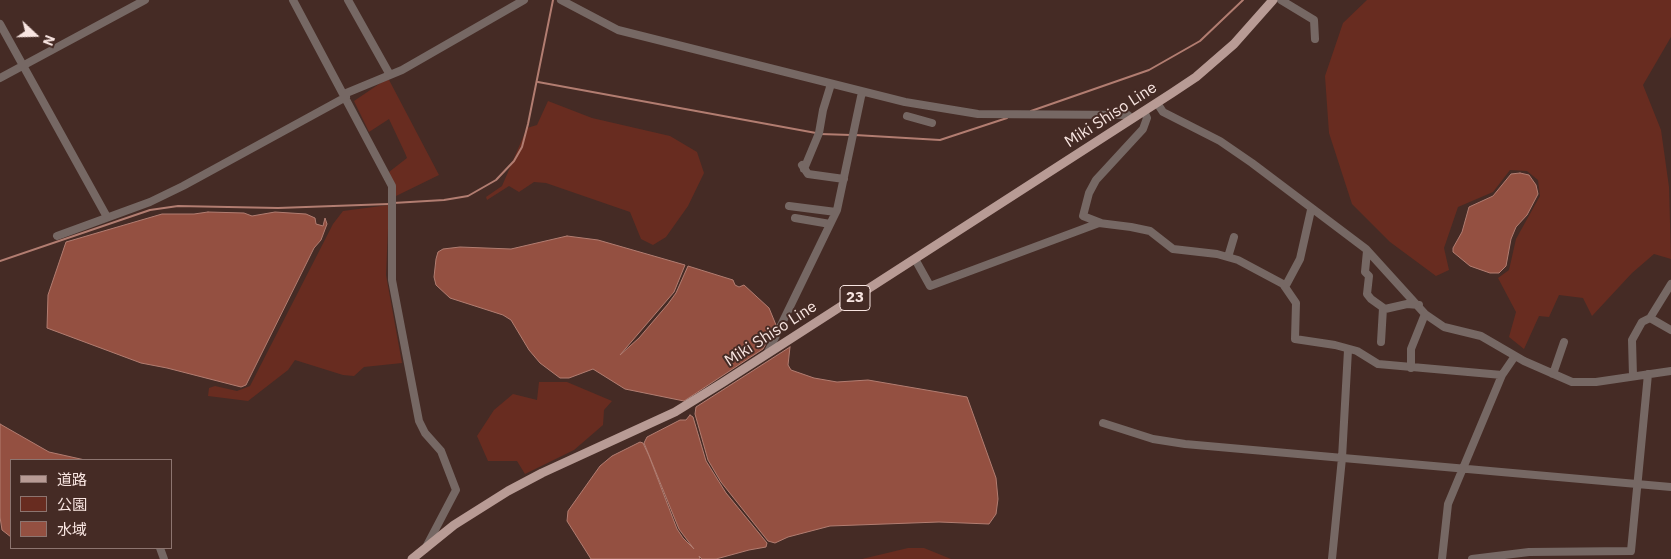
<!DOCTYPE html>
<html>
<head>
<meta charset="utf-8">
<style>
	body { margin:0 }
	#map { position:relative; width:1671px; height:559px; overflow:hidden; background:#452b25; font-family:"IBM Plex Sans","Noto Sans JP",sans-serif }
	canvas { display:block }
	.legend { position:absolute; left:10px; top:459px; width:162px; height:90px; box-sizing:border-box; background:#452b25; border:1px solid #8d7570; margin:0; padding:6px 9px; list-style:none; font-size:15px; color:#f8e5e1 }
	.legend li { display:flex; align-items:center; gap:10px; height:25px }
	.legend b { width:25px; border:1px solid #8d7570 }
	.north { position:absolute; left:10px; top:10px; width:50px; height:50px; -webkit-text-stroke:4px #452b25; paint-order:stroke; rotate:111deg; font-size:14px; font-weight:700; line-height:20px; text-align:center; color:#f8e5e1 }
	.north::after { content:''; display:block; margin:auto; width:18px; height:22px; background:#f8e5e1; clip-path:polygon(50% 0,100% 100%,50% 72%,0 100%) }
</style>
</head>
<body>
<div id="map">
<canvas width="1671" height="559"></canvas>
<ul class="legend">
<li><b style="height:6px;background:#b89b95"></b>道路</li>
<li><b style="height:14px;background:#682c20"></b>公園</li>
<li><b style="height:14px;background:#945041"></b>水域</li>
</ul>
<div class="north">N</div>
</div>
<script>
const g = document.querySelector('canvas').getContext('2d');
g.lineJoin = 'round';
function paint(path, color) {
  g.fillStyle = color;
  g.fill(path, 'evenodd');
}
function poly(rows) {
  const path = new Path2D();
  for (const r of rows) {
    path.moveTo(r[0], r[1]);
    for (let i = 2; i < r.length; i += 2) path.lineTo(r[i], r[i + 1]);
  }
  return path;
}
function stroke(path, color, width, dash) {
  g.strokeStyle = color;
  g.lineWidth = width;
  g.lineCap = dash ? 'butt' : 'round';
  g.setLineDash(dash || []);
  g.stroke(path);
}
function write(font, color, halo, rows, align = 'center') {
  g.font = font + ' "IBM Plex Sans",sans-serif';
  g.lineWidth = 4;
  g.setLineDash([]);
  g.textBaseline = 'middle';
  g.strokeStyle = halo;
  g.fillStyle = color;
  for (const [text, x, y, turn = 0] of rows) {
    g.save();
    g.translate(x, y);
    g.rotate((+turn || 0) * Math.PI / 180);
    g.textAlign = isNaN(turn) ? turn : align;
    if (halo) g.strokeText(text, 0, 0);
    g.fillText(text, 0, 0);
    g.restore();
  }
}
paint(poly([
	[1367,0,1671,0,1671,37,1643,85,1661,130,1669,187,1671,259,1654,254,1632,273,1592,316,1583,298,1559,295,1549,317,1539,316,1524,349,1509,337,1516,312,1498,278,1509,270,1516,239,1540,196,1538,180,1527,171,1510,170,1493,192,1458,207,1444,248,1449,270,1436,276,1390,242,1352,204,1329,133,1325,76,1343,23],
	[388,78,439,175,396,196,389,172,407,158,405,153,389,119,369,132,354,101],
	[548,101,592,118,670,136,697,152,704,173,688,206,666,237,653,245,641,239,630,212,546,183,534,182,519,192,509,186,487,200,486,197,502,186,527,128,537,125],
	[389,205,386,275,402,363,364,367,354,376,343,375,295,360,288,370,248,401,208,396,209,388,215,386,237,391,250,386,333,224,343,211],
	[539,382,567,382,612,401,604,410,603,425,574,450,525,474,517,461,488,461,477,436,494,410,513,394,537,400],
	[908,548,924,548,951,559,862,559]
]), '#682c20');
const water = poly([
	[1520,173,1529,175,1536,185,1538,194,1527,215,1516,227,1511,239,1506,266,1499,273,1490,273,1470,266,1453,252,1453,248,1462,232,1469,207,1493,196,1511,174,1520,173],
	[208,212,244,213,252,216,275,212,306,214,315,218,316,224,323,226,325,218,327,224,321,240,314,248,246,385,241,387,167,368,141,363,47,328,48,295,66,242,162,214,194,214,208,212],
	[567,236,598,240,685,265,674,292,620,355,639,338,668,304,676,293,688,266,733,280,735,285,739,287,744,285,769,308,776,325,763,349,684,401,625,389,593,369,569,378,560,378,540,363,529,350,511,320,503,315,450,298,436,285,434,277,436,259,438,252,443,249,460,247,511,249,567,236],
	[790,347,788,365,791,370,814,378,837,382,868,380,967,397,996,478,998,499,996,514,989,524,939,522,830,526,788,537,775,543,768,541,721,482,708,460,695,414,696,407,790,347],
	[690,415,693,417,706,461,726,493,767,543,766,547,749,550,716,559,702,559,699,556,700,559,591,559,567,521,568,511,600,466,612,456,640,442,643,443,649,456,677,529,683,538,694,549,679,529,644,443,647,437,680,420,686,420,690,415],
	[0,424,49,452,85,460,11,460,11,537,2,530,0,517,0,424]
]);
paint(water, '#945041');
stroke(water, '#b27d71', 1);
stroke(poly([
	[538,82,816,133],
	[1031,111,1149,70,1200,41,1243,0],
	[820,134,851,135],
	[855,135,940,140,1007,118],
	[393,203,444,200,468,196,496,180,514,161,522,147,528,124,553,0],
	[0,261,150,210,178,206,278,208,389,204]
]), '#b27d71', 2);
stroke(poly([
	[293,0,392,186,392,280,419,421,425,433,441,451,456,490,425,549],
	[348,0,390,75],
	[561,0,618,30,905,102,978,114,1128,115,1132,119],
	[1281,0,1314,20,1315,39],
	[0,24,107,217],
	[0,78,145,0],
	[344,94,402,70,524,0],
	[1157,103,1163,112,1220,141,1252,163,1366,249,1425,314,1444,327,1481,336,1524,361,1572,382,1596,382,1671,371],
	[907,116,932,123],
	[802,165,808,174,844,179],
	[804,169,819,133,823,110,831,84],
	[789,206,836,212],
	[795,218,830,224],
	[1101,223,1083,216,1089,193,1096,180,1143,129,1147,118,1144,111],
	[57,236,150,202,183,186,346,97],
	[1367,251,1365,272,1369,276,1367,294,1371,299,1385,309,1407,304,1419,305],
	[1228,257,1234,237],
	[915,259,930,286,1099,223,1131,227,1150,231,1173,249,1217,254,1238,260,1283,284,1296,303,1295,339,1335,345,1357,351,1378,364,1502,375],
	[1671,284,1650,318,1671,330],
	[1285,287,1300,259,1311,210],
	[1381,342,1383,308],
	[767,354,837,210,862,92],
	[1411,368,1411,349,1425,314],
	[1553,374,1564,342],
	[1633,376,1632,340,1642,322,1650,318],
	[1103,423,1153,439,1185,444,1671,487],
	[160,548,164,559],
	[1332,559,1342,458,1348,350],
	[1442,559,1448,504,1502,375,1515,356],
	[1472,559,1529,552,1631,551,1648,374]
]), '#766864', 8);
stroke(poly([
	[412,559,454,525,508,491,542,473,675,412,722,383,1172,93,1196,77,1234,44,1273,0]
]), '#b89b95', 9);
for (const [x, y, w] of [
	[855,298,30]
]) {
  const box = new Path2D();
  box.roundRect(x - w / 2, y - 12.5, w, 25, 4);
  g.fillStyle = '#452b25';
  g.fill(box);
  stroke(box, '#f8e5e1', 1);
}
write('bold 15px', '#f8e5e1', null, [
	["23",855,298]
]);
write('16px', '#f8e5e1', '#452b25', [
	["Miki Shiso Line",1111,115,-33],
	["Miki Shiso Line",771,334,-33]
]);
</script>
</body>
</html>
